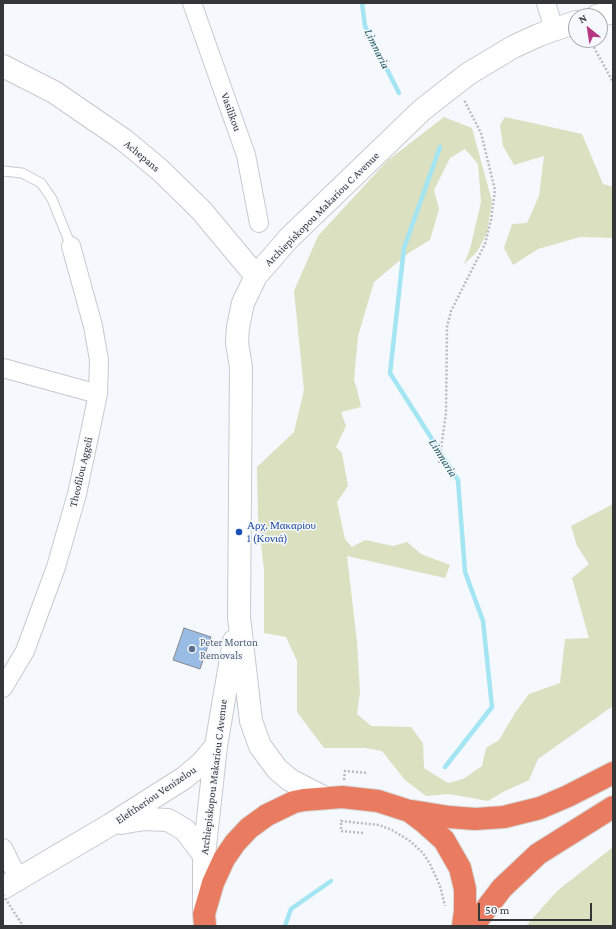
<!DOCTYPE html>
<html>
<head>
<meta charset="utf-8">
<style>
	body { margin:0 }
	#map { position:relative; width:616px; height:929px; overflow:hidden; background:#f5f9fd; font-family:"Crimson Pro",serif }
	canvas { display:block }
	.frame { position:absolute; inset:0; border:4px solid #353638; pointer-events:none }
	.north { position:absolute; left:568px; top:8px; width:40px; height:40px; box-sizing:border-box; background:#f5f9fd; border:1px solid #a8abae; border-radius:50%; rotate:330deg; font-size:11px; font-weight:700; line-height:16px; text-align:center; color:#353638 }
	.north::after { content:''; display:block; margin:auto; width:14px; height:18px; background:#b63682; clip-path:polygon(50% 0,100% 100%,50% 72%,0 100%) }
	.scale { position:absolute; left:478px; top:903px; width:114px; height:18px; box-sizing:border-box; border:2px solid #353638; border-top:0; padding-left:5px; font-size:12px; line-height:14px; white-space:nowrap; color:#353638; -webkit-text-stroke:3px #f5f9fd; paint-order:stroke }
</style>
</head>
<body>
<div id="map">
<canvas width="616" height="929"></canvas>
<div class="frame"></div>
<div class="north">N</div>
<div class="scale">50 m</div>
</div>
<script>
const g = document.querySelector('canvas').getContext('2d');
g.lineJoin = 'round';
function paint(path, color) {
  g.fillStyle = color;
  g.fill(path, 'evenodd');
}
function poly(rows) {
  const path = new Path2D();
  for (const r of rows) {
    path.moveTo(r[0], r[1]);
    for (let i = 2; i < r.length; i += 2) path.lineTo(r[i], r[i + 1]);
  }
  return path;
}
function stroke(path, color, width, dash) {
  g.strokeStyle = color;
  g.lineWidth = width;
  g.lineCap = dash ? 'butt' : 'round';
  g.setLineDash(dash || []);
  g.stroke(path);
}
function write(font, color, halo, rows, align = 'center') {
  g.font = font + ' "Crimson Pro",serif';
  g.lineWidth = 3;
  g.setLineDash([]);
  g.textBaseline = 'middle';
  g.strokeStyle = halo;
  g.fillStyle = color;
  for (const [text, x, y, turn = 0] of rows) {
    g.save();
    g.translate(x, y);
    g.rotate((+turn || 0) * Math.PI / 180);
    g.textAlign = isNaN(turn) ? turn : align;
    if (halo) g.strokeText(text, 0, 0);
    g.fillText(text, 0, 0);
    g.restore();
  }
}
paint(poly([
	[444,117,472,128,492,201,487,233,477,252,464,264,470,249,481,202,478,164,465,149,450,158,434,190,439,209,430,240,410,252,374,282,358,336,354,381,357,389,361,407,341,412,346,426,336,447,342,453,348,486,337,502,345,539,352,547,365,540,393,546,407,542,421,554,450,565,445,578,347,556,357,642,360,692,357,714,371,726,411,727,423,743,424,768,448,783,463,779,482,766,486,748,499,740,515,713,529,694,560,683,565,639,589,638,572,578,589,564,577,546,571,526,613,504,613,706,538,759,529,780,503,792,488,801,449,794,426,796,405,780,382,751,365,748,324,748,297,712,297,661,286,637,264,633,264,570,258,518,257,467,294,432,304,390,294,291,318,236,387,161],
	[505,117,582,134,603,184,613,187,613,238,580,237,538,249,513,265,504,248,512,224,527,223,539,196,544,156,514,165,503,146,500,125],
	[613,847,613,926,526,926,557,891]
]), '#dae0c0');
stroke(poly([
	[362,3,365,26,399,93],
	[440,147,404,248,390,373,458,480,465,572,483,621,492,707,445,767],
	[285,926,291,909,331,881]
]), '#a4e5f3', 4.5);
const building = poly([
	[184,628,211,637,200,669,173,660,184,628]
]);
paint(building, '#99bce4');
stroke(building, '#86898d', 1);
const lane = poly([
	[3,171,22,173,41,183,52,199,71,246]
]);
const street = poly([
	[192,3,246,155,259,223],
	[546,3,554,29],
	[3,368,98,394],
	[3,688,25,651,56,567,77,494,98,394,99,360,93,326,71,246],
	[3,848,18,878]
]);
const secondary = poly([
	[597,16,613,12],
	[3,66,54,92,124,140,160,170,201,210,256,276],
	[325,798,290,780,277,769,260,746,251,721,239,617,241,367,237,343,238,327,243,303,256,276,289,238,422,110,468,74,513,47,539,35,576,22],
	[121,823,144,819,168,820,185,830,204,855],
	[3,888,110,825,184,778,202,763,216,746],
	[204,909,204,855,216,746,234,641]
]);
const highway = poly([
	[412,811,449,817,475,819,504,817,540,808,568,796,613,773],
	[205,926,204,914,213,883,224,859,235,843,249,828,267,815,294,802,304,800,342,797,378,801,409,811,425,823,444,840,460,868,465,889,465,911,463,926],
	[473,926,502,888,538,854,613,807]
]);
stroke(lane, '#c6cace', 11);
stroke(street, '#c6cace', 20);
stroke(secondary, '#c6cace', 24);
stroke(highway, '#d7d7d7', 24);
stroke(poly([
	[590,40,613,82],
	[439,463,446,413,447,327,451,311,485,244,491,220,495,190,481,133,464,100],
	[344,780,345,771,368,773],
	[363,833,341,831,341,821,379,825,392,830,410,841,423,853,430,864,440,886,445,906]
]), '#b8bbbe', 2.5, [2, 2]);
stroke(lane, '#fff', 9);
stroke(street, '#fff', 18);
stroke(secondary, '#fff', 22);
stroke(highway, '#e97c60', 22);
stroke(poly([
	[3,895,23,926]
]), '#b8bbbe', 2.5, [2, 2]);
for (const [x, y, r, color] of [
	[239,532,4,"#1a4fb4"],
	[192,649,4,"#5c6f8a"]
]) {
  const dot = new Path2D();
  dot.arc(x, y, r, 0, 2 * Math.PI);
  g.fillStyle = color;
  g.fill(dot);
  stroke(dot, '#f5f9fd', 1.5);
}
write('11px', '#353638', '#f5f9fd', [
	["Vasilikou",231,112,70],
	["Achepans",142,156,40],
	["Archiepiskopou Makariou C Avenue",322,209,-45],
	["Theofilou Aggeli",81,472,-77],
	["Archiepiskopou Makariou C Avenue",214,777,-83],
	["Eleftheriou Venizelou",156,795,-34]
]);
write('11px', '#164399', '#f5f9fd', [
	["Αρχ. Μακαρίου",247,526],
	["1 (Κονιά)",247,539]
], 'left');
write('11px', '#4e5e75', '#f5f9fd', [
	["Peter Morton",200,643],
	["Removals",200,656]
], 'left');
write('italic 12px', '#225863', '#f5f9fd', [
	["Limnaria",377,49,64],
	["Limnaria",443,458,58]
]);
</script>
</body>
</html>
